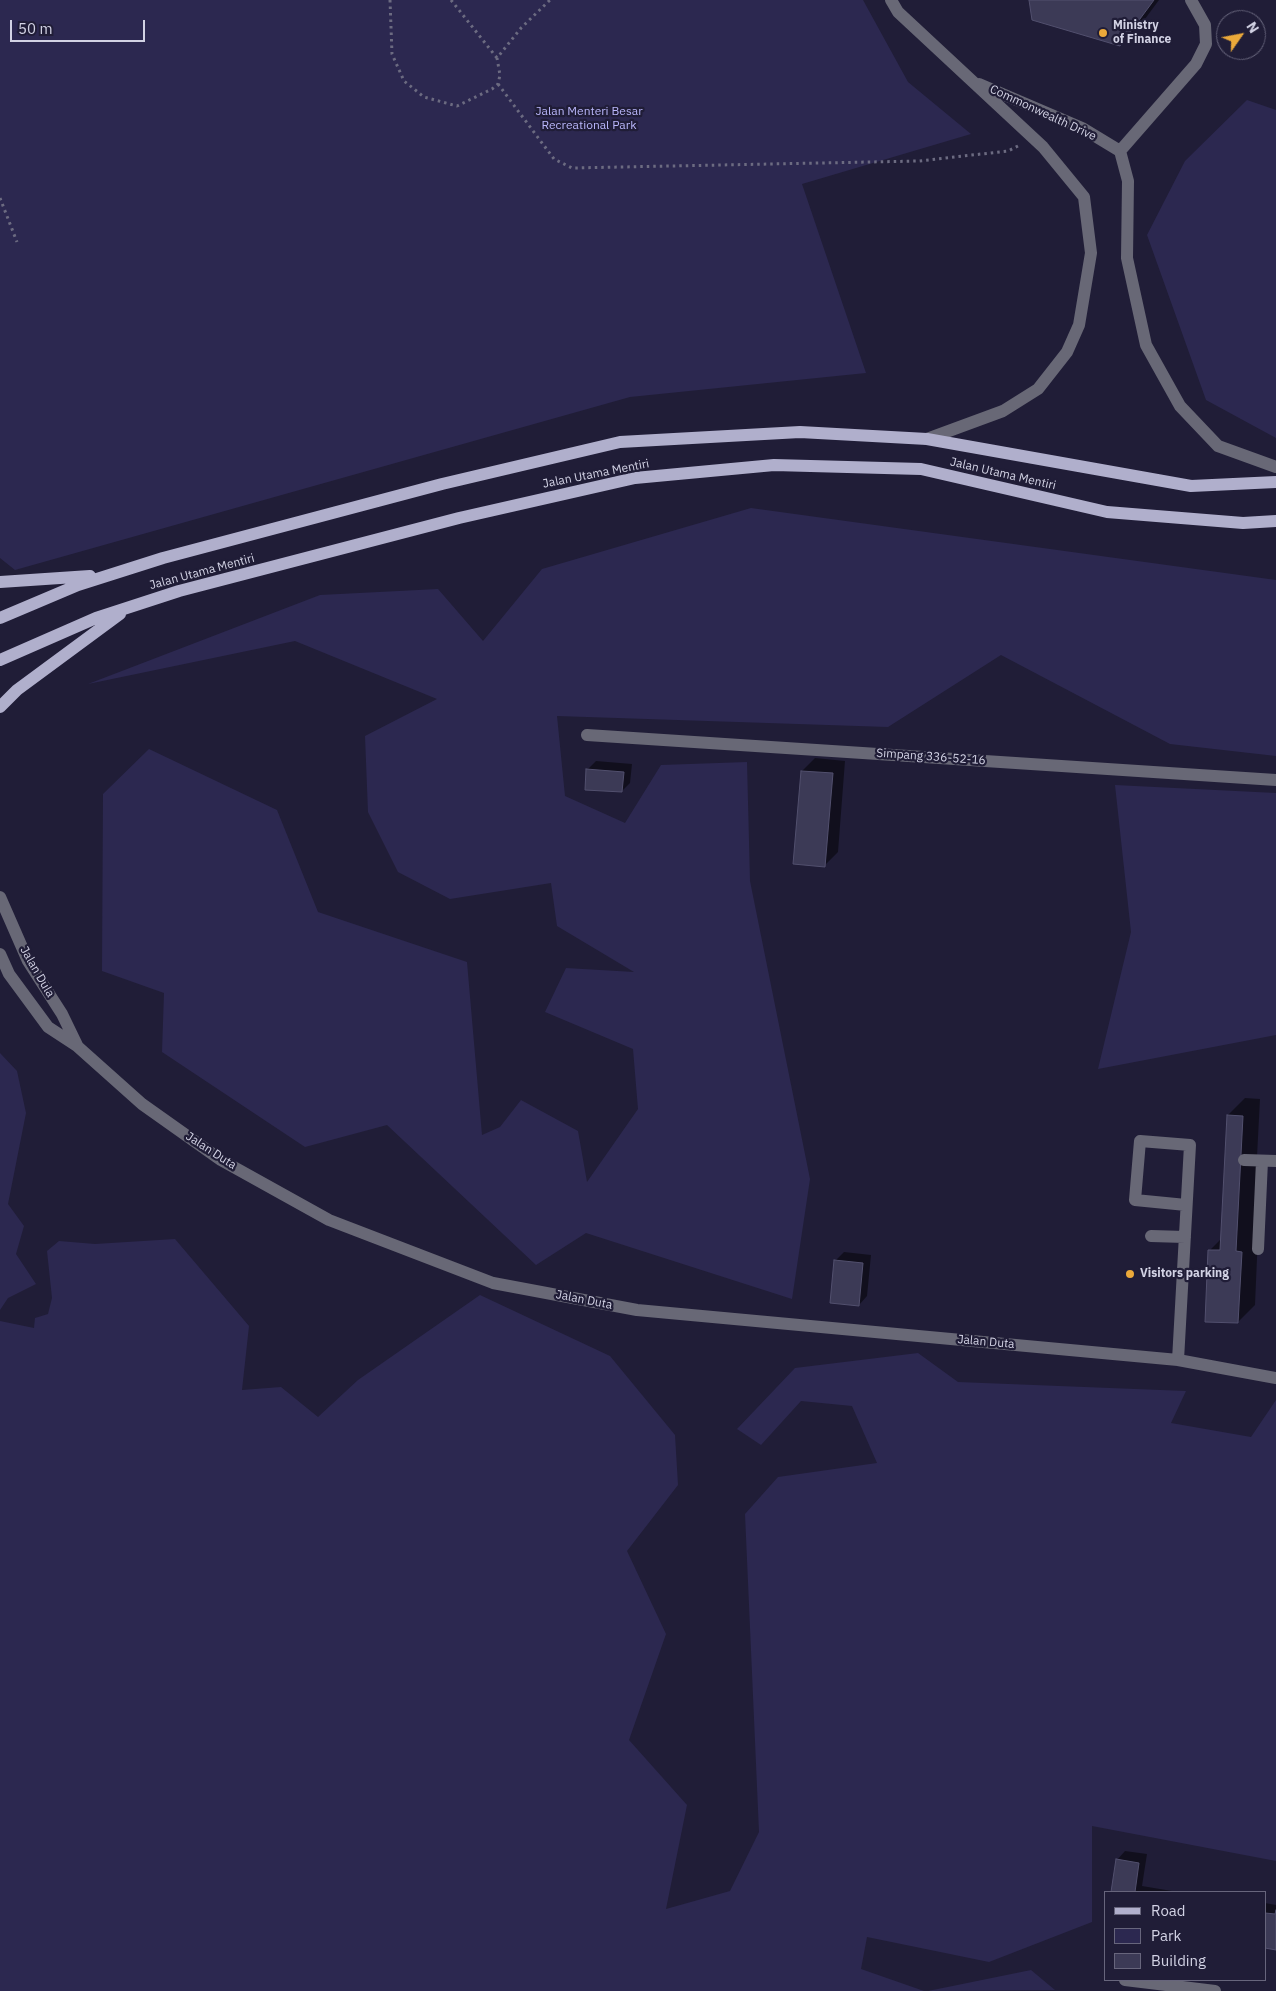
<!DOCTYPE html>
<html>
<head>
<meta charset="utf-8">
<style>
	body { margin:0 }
	#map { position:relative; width:1276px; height:1991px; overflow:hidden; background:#201d37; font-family:"IBM Plex Sans",sans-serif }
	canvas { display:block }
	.legend { position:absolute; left:1104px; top:1891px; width:162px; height:90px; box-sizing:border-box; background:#201d37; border:1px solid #67657c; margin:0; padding:6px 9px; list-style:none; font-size:15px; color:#d2d2e4 }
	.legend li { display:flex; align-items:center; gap:10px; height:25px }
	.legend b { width:25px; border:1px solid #67657c }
	.north { position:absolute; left:1216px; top:10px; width:50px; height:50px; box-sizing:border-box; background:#201d37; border:1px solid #67657c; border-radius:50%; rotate:57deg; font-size:14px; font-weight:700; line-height:20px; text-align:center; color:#d2d2e4 }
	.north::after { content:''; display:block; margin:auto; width:18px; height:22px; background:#eba93a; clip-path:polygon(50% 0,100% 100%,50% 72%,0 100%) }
	.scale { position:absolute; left:10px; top:20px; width:135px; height:22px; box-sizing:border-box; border:2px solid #d2d2e4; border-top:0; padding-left:6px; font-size:15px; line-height:18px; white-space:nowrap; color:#d2d2e4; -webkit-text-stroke:4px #201d37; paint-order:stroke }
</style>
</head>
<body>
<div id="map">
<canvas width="1276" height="1991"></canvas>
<ul class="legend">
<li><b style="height:6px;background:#b0afcc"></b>Road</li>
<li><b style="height:14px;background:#2c2850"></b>Park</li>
<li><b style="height:14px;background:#3c3a56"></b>Building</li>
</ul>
<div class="north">N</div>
<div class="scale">50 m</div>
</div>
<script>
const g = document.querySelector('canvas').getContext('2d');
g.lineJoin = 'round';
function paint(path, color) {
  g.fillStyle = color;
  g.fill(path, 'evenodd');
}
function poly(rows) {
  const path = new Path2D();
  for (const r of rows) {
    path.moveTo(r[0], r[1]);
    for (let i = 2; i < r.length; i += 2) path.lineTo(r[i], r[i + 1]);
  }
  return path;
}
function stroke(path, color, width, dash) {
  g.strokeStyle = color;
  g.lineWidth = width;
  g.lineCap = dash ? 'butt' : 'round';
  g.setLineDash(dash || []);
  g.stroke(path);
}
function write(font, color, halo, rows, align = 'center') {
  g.font = font + ' "IBM Plex Sans",sans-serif';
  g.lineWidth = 4.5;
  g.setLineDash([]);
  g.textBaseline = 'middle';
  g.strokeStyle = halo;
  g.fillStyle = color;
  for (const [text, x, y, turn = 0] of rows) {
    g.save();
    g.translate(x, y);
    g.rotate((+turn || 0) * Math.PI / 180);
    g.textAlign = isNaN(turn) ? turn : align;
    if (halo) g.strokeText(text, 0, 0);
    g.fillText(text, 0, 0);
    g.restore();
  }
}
paint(poly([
	[0,0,863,0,908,82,971,134,802,184,866,373,630,397,15,570,0,558],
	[1247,100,1276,110,1276,438,1206,400,1147,235,1185,161],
	[751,508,1276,580,1276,756,1170,744,1001,655,888,727,557,716,565,796,625,823,661,765,747,762,750,881,810,1179,792,1299,586,1233,536,1265,387,1125,305,1147,162,1052,164,993,102,971,103,794,149,749,277,810,318,912,467,962,482,1135,500,1127,521,1100,578,1131,587,1182,638,1109,633,1049,545,1012,566,968,634,972,557,926,551,883,450,899,398,872,368,812,365,736,437,699,295,641,88,684,320,595,438,589,483,641,542,569],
	[1115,785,1276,793,1276,1035,1098,1069,1131,932],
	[0,1053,17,1071,26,1113,8,1204,24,1226,16,1254,36,1284,8,1298,0,1310],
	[175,1239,249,1326,242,1390,281,1387,318,1417,358,1380,480,1295,610,1356,675,1435,678,1485,627,1551,666,1634,629,1740,687,1805,666,1909,730,1891,759,1832,745,1514,778,1477,877,1463,852,1406,801,1401,761,1445,737,1429,795,1368,918,1353,958,1382,1186,1391,1171,1423,1251,1437,1276,1400,1276,1861,1092,1826,1092,1922,989,1962,867,1937,861,1969,924,1991,0,1991,0,1321,34,1328,35,1318,48,1314,52,1298,47,1251,59,1241,95,1244],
	[1031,1970,1055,1990,928,1991]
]), '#2c2850');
paint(poly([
	[1030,0,1159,0,1145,19,1120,45],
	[815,758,845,761,838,852,825,865,802,771],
	[596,761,632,764,630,783,622,791,587,770],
	[1245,1098,1260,1099,1253,1234,1258,1235,1255,1305,1238,1322,1210,1250,1222,1238,1228,1115],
	[844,1252,871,1255,867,1296,859,1305,835,1261],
	[1125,1851,1147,1854,1142,1886,1178,1892,1112,1892,1117,1860],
	[1265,1903,1276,1905,1276,1949,1265,1947]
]), '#0007');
const building = poly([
	[1029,0,1154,0,1120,46,1032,20,1029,0],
	[586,769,624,772,622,792,585,790,586,769],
	[801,771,833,773,825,867,793,864,801,771],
	[1227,1115,1243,1116,1236,1251,1242,1252,1238,1323,1205,1322,1208,1250,1220,1250,1227,1115],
	[834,1260,863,1263,859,1306,830,1303,834,1260],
	[1116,1859,1139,1863,1135,1892,1111,1892,1116,1859],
	[1276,1910,1276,1950,1265,1948,1265,1913,1275,1914,1276,1910]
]);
paint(building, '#3c3a56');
stroke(building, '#52506e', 1);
stroke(poly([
	[390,0,392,54,404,81,424,97,457,106,492,89,498,84,500,75,497,58,521,28,550,0],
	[451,0,497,58],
	[498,84,554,159,572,168,919,161,1008,151,1020,145],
	[0,198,17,242]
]), '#6c6b81', 3, [2.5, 4]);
stroke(poly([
	[891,0,898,12,1043,147,1084,197,1091,253,1079,325,1067,352,1038,389,1003,411,927,439],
	[979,84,1082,128,1120,151,1128,181,1127,258,1146,345,1180,406,1218,446,1276,467],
	[1120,151,1196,64,1206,44,1205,25,1191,0],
	[587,735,1276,780],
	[0,897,28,961,62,1014,77,1045],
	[0,954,9,974,48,1027,77,1046,142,1104,221,1160,329,1220,493,1283,637,1310,1178,1360,1276,1378],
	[1244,1160,1276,1161],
	[1151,1236,1185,1237],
	[1258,1249,1262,1161],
	[1178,1360,1190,1145,1140,1141,1135,1200,1186,1205],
	[1125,1980,1215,1991]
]), '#686876', 12);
stroke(poly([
	[0,582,90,576],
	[0,618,78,585,163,558,442,484,620,442,800,432,927,439,1191,486,1276,482],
	[0,660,96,618,179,591,459,518,635,478,774,465,921,469,1107,512,1243,523,1276,521],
	[0,707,17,690,120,614]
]), '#b0afcc', 12);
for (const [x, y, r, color] of [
	[1103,33,5,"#eba93a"],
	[1130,1274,5,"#eba93a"]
]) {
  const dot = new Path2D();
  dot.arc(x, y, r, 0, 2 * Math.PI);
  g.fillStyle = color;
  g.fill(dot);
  stroke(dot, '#201d37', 2);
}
write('bold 12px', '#d2d2e4', '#201d37', [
	["Ministry",1113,26],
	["of Finance",1113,40],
	["Visitors parking",1140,1274]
], 'left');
write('12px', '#bab7fb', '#201d37', [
	["Jalan Menteri Besar",589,112],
	["Recreational Park",589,126]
]);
write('12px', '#d2d2e4', '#201d37', [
	["Commonwealth Drive",1043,113,25],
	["Jalan Utama Mentiri",596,474,-11],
	["Jalan Utama Mentiri",1003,474,13],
	["Jalan Utama Mentiri",202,572,-15],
	["Simpang 336-52-16",931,757,4],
	["Jalan Dula",37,972,60],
	["Jalan Duta",211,1151,33],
	["Jalan Duta",584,1300,11],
	["Jalan Duta",986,1342,5]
]);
</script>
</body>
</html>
